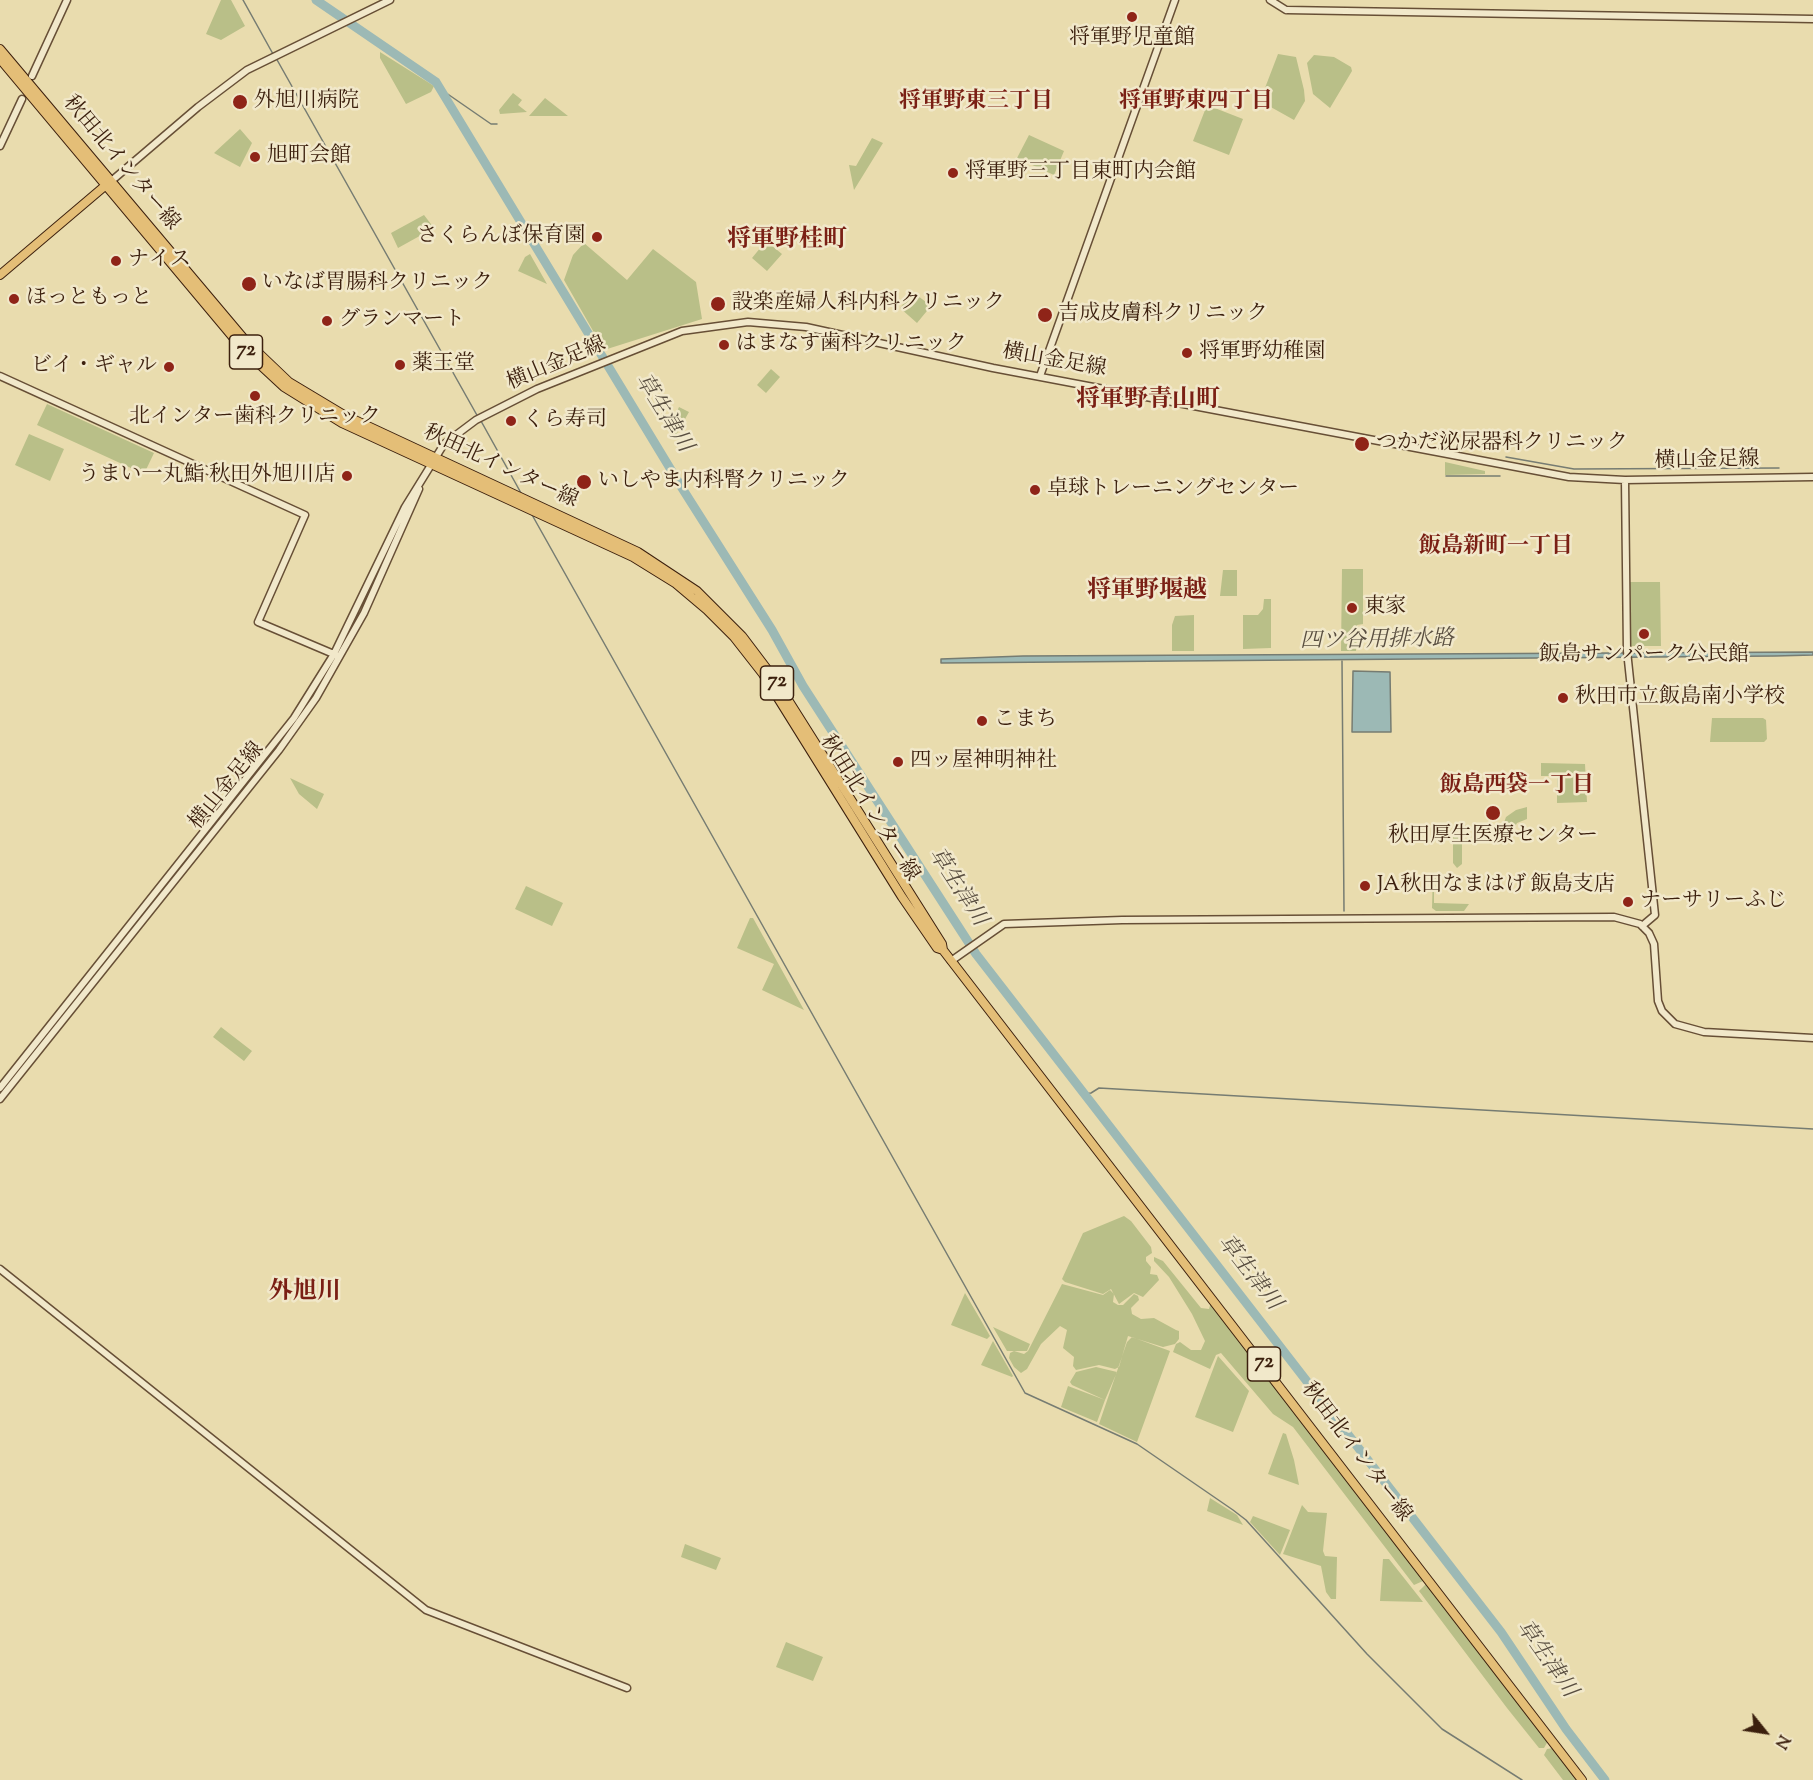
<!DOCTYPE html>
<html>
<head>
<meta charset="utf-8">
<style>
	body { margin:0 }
	#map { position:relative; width:1813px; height:1780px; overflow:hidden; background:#e9dcae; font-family:"Sorts Mill Goudy",serif }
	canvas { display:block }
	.north { position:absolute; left:1735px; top:1702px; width:60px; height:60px; -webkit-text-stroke:4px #f1e8ca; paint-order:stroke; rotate:120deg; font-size:16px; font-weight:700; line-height:24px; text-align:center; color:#3c200e }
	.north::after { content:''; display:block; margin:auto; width:21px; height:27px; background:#3c200e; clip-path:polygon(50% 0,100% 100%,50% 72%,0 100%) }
</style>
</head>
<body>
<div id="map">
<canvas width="1813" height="1780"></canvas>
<div class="north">N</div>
</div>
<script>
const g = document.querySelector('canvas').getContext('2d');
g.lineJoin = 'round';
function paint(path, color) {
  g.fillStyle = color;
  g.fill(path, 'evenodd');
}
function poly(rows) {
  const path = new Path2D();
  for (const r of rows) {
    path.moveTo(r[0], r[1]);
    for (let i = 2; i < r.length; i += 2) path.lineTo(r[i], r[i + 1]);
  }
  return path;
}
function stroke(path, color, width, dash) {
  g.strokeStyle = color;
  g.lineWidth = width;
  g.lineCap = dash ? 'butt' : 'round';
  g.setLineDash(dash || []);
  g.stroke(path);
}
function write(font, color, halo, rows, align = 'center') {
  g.font = font + ' "Sorts Mill Goudy","Noto Serif JP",serif';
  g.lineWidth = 5;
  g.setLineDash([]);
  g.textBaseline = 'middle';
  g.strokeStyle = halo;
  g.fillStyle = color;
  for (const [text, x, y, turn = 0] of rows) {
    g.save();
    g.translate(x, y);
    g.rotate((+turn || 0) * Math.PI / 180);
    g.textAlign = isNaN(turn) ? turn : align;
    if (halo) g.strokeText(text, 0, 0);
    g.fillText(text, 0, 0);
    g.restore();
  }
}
paint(poly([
	[221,0,231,0,245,26,221,40,206,34],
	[380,52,434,86,431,92,406,104,380,58],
	[1278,54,1296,57,1304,90,1305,101,1294,120,1260,101],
	[1314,55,1334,57,1351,67,1352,71,1330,108,1313,94,1307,63],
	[513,93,522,100,518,105,527,112,500,114,499,110],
	[545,98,568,116,529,116],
	[1207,105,1243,119,1229,155,1193,141],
	[240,129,252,143,240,167,214,153],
	[1029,135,1064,151,1054,175,1017,158],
	[872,138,883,143,854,190,849,165,856,166],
	[424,215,434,228,398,248,391,233],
	[766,241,782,254,767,271,752,258],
	[584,243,627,280,653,249,696,282,702,319,604,350,564,280,573,255],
	[530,254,547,284,518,271,525,257],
	[913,292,931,306,917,323,900,308],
	[771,369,780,377,766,393,757,385],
	[47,404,154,453,144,474,37,425],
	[679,407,689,412,676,435,668,431],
	[29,434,64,449,50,481,15,465],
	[1445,462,1485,471,1485,474,1445,475],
	[1342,569,1363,569,1363,624,1357,625,1356,651,1341,651],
	[1223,570,1237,570,1237,596,1220,596],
	[1629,582,1660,582,1661,646,1629,646],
	[1264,599,1271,599,1271,648,1243,649,1243,615,1258,615,1263,609],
	[1194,615,1194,651,1172,651,1172,625,1175,616],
	[1712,718,1763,718,1766,720,1767,739,1764,742,1710,742],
	[1541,763,1585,764,1587,802,1557,803,1557,776,1541,776],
	[290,778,324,794,317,809,299,794],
	[1527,807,1527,819,1517,823,1510,836,1499,837,1506,817,1516,810],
	[1457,834,1462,837,1462,864,1457,868,1453,863,1453,837],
	[1433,872,1436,880,1434,880,1434,903,1469,904,1464,911,1436,911,1432,908],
	[526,886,563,903,552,926,515,909],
	[750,918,753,918,804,1010,762,990,774,964,737,948],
	[221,1027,252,1051,244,1061,213,1037],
	[1124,1216,1131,1221,1151,1247,1152,1253,1146,1257,1146,1261,1151,1267,1150,1274,1157,1275,1159,1280,1143,1297,1134,1293,1119,1304,1111,1289,1103,1294,1065,1282,1062,1279,1083,1233],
	[1154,1257,1163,1261,1201,1308,1209,1309,1211,1302,1424,1579,1423,1581,1414,1585,1293,1427,1273,1414,1221,1353,1216,1355,1210,1369,1173,1352,1176,1344,1180,1342,1191,1350,1201,1350,1205,1341,1192,1314,1169,1277,1154,1261],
	[1062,1284,1103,1295,1110,1290,1114,1294,1113,1302,1118,1305,1123,1305,1134,1294,1138,1296,1139,1300,1131,1308,1132,1314,1141,1319,1154,1318,1176,1330,1179,1331,1179,1339,1175,1344,1163,1347,1128,1336,1119,1367,1115,1369,1099,1365,1076,1370,1073,1366,1074,1357,1063,1348,1067,1330,1060,1326,1041,1344,1027,1369,1021,1373,1014,1367,1009,1358,1010,1353,1014,1351,1024,1354,1028,1351],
	[965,1293,990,1336,987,1339,951,1325],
	[993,1327,1030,1344,1027,1351,1007,1351],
	[1132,1337,1170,1351,1137,1442,1099,1424,1127,1342],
	[993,1341,1013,1376,1012,1377,981,1365],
	[1218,1356,1249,1391,1233,1432,1195,1417],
	[1096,1367,1117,1372,1105,1400,1072,1385,1070,1382,1076,1372],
	[1068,1386,1105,1400,1097,1422,1061,1407],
	[1283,1433,1286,1434,1294,1460,1299,1485,1268,1474],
	[1210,1498,1237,1515,1243,1525,1207,1511],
	[1302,1505,1308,1512,1327,1513,1323,1551,1325,1556,1337,1557,1336,1599,1331,1599,1326,1592,1321,1566,1283,1554],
	[1253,1516,1290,1530,1280,1555,1250,1522],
	[685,1544,721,1558,716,1570,681,1557],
	[1383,1559,1389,1559,1423,1602,1380,1601],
	[1427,1583,1548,1741,1544,1748,1539,1748,1507,1708,1419,1591],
	[786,1642,823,1657,813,1681,776,1667],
	[1553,1748,1578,1780,1563,1780,1544,1755,1547,1749]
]), '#b9bf88');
const water = poly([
	[1813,652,1813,655,1775,656,941,663,941,659,1023,656,1813,652],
	[1353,671,1390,672,1391,732,1352,732,1353,671]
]);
paint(water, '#9cb9b5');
stroke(water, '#767c72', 1.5);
stroke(poly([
	[243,0,273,54],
	[276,58,478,417],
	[439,88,491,124,497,124],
	[481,421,521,493],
	[1506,457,1574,469,1779,468],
	[1446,476,1500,476],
	[531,513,1025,1393,1137,1444,1233,1510,1246,1520,1367,1654,1442,1729,1522,1780],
	[1342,661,1344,911],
	[1083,1094,1091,1093,1099,1088,1813,1129]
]), '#767c72', 1.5);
stroke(poly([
	[316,0,436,82,682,488,772,630,803,686,976,954,1501,1632,1566,1729,1605,1780]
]), '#9cb9b5', 9);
const minor = poly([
	[1270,0,1286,10],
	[1287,10,1813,19],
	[32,76,67,0],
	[0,146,22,99],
	[109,183,198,107,247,70,390,0],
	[0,376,305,515,258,622,336,655],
	[1040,376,1175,0],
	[1625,480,1627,651,1655,915,1642,926],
	[951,961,1004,924,1122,920,1614,917,1640,924,1649,933,1654,944,1658,1001,1662,1011,1675,1024,1704,1032,1813,1038],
	[0,1088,294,718,334,654,405,507,444,444,476,420,537,389,682,331,748,322,806,327,993,368,1569,477,1625,480,1813,477],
	[0,1099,279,750,316,698,364,613,419,489],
	[0,1269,426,1610,627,1688]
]);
const major = poly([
	[0,49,245,340,289,382,344,415,638,552,697,591,742,636,776,681,942,944,943,950,1582,1780],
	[0,59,242,348,284,387,342,423,633,557,675,583,707,610,734,637,763,674,902,897,937,948,943,950],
	[0,275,106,185]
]);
stroke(minor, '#674f36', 9);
stroke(major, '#3c200e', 10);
stroke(minor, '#f1e8ca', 6);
stroke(major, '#e4be77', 8);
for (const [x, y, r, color] of [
	[1132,17,6,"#8f2418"],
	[240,102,8,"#8f2418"],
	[255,157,6,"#8f2418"],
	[953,173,6,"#8f2418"],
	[597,237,6,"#8f2418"],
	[116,261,6,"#8f2418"],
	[249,284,8,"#8f2418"],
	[14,299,6,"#8f2418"],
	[718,304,8,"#8f2418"],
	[1045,315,8,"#8f2418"],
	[327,321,6,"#8f2418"],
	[724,345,6,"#8f2418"],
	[1187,353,6,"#8f2418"],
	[400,365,6,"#8f2418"],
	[169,367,6,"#8f2418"],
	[255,396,6,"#8f2418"],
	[511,421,6,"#8f2418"],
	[1362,444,8,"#8f2418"],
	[347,476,6,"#8f2418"],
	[584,482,8,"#8f2418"],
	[1035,490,6,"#8f2418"],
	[1352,608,6,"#8f2418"],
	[1644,634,6,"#8f2418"],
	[1563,698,6,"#8f2418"],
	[982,721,6,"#8f2418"],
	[898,762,6,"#8f2418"],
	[1493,813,8,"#8f2418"],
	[1365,886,6,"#8f2418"],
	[1628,902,6,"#8f2418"]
]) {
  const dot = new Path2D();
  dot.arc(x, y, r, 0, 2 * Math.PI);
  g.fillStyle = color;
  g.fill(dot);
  stroke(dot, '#f1e8ca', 2);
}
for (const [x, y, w] of [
	[246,352,33],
	[777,683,33],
	[1264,1364,33]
]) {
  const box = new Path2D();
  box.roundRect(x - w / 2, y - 17, w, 34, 4.5);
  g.fillStyle = '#f1e8ca';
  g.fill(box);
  stroke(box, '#3c200e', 1.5);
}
write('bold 20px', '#3c200e', null, [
	["72",246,352],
	["72",777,683],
	["72",1264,1364]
]);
write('21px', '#3c200e', '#f1e8ca', [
	["将軍野児童館",1132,39,"center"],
	["外旭川病院",254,102],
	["旭町会館",267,157],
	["将軍野三丁目東町内会館",965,173],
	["さくらんぼ保育園",585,237,"right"],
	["ナイス",128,261],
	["いなば胃腸科クリニック",262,284],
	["ほっともっと",26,299],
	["設楽産婦人科内科クリニック",732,304],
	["吉成皮膚科クリニック",1058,315],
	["グランマート",339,321],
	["はまなす歯科クリニック",736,345],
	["将軍野幼稚園",1199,353],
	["薬王堂",412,365],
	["ビイ・ギャル",157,367,"right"],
	["北インター歯科クリニック",255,418,"center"],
	["くら寿司",523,421],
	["つかだ泌尿器科クリニック",1376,444],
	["うまい一丸鮨 秋田外旭川店",335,476,"right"],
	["いしやま内科腎クリニック",598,482],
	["卓球トレーニングセンター",1047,490],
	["東家",1364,608],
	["飯島サンパーク公民館",1644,656,"center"],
	["秋田市立飯島南小学校",1575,698],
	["こまち",994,721],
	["四ッ屋神明神社",910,762],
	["秋田厚生医療センター",1493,837,"center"],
	["JA秋田なまはげ 飯島支店",1377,886],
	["ナーサリーふじ",1640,902]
], 'left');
write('21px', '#3c200e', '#f1e8ca', [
	["秋田北インター線",120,164,50],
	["横山金足線",1054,362,10],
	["横山金足線",557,365,-23],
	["横山金足線",1707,462,-1],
	["秋田北インター線",500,468,25],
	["横山金足線",228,787,-51],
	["秋田北インター線",868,809,58],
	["秋田北インター線",1355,1453,53]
]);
write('bold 22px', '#7a1f14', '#f1e8ca', [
	["将軍野東三丁目",976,103],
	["将軍野東四丁目",1196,103],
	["飯島新町一丁目",1496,548],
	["飯島西袋一丁目",1517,787]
]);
write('italic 22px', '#594e40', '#f1e8ca', [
	["草生津川",662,414,58],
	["四ツ谷用排水路",1377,642,-1],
	["草生津川",956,888,57],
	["草生津川",1248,1274,52],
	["草生津川",1545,1660,55]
]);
write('bold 24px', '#7a1f14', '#f1e8ca', [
	["将軍野桂町",787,242],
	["将軍野青山町",1148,402],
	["将軍野堰越",1147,593],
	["外旭川",305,1294]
]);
</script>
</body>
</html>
